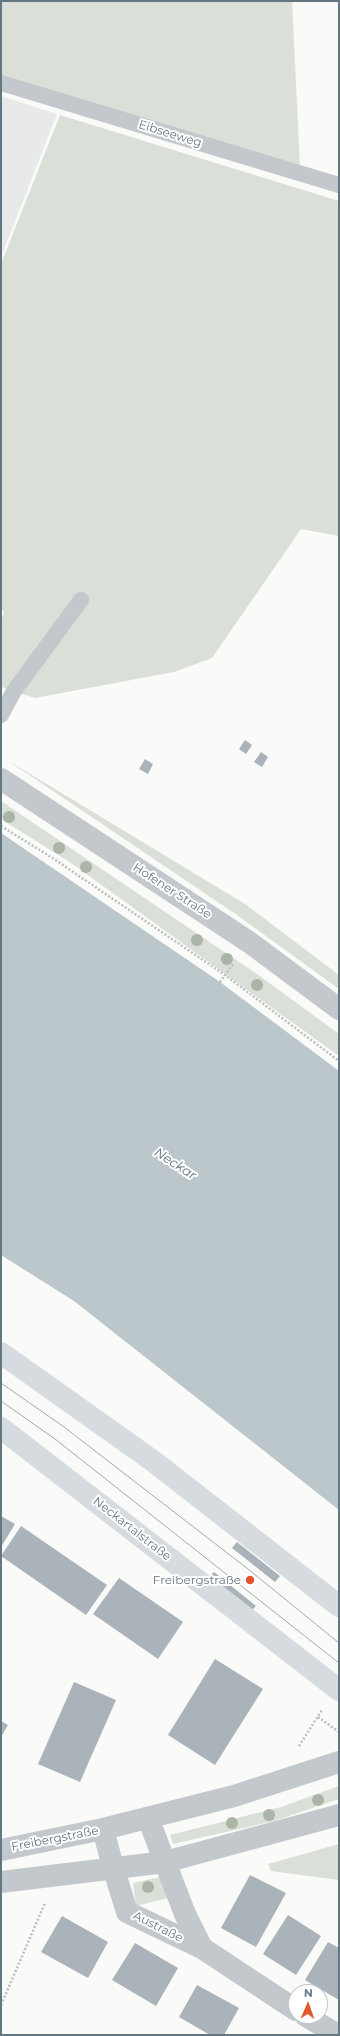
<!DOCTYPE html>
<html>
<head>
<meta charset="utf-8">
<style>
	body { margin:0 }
	#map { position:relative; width:340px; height:2036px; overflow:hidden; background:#fafaf8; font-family:Montserrat,sans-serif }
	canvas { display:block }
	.frame { position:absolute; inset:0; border:2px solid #657683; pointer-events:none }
	.north { position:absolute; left:288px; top:1984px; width:40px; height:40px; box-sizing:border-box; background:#fff; border:1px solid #c1c8cd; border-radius:50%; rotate:2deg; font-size:11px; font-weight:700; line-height:16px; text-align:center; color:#657683 }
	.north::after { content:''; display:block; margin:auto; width:14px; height:18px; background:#e4572e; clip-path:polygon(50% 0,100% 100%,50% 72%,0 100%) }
</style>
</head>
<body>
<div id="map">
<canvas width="340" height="2036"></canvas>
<div class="frame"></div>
<div class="north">N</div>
</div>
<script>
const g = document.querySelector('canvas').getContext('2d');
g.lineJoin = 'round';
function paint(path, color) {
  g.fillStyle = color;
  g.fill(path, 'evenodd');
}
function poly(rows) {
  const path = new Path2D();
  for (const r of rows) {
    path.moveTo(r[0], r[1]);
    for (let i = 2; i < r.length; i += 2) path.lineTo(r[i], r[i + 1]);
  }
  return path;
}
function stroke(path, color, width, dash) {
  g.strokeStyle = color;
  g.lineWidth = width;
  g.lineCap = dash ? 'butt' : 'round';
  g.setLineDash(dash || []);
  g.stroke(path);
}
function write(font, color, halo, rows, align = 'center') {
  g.font = font + ' Montserrat,sans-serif';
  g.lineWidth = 4;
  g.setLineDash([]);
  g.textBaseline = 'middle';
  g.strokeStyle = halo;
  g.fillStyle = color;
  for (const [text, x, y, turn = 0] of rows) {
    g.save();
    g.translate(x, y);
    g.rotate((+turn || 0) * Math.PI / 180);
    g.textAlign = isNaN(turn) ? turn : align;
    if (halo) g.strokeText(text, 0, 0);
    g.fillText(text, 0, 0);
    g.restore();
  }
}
paint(poly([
	[1,96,57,114,1,257]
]), '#e8e9e9');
paint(poly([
	[1,1,292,1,300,167,1,75],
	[60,115,339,201,339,536,301,529,212,658,174,672,35,698,1,687,1,621,4,612,1,608,1,264],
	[7,760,245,904,339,975,339,989,237,915],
	[1,801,257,974,339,1034,339,1056,71,863,1,819],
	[339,1786,339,1799,274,1821,173,1844,170,1835,281,1807],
	[339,1844,339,1880,271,1871,268,1864],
	[161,1877,172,1897,136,1906,133,1883]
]), '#dadfd7');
paint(poly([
	[1,833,220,982,339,1071,339,1510,74,1301,1,1255]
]), '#bbc7cb');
paint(poly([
	[245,740,252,745,246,754,239,749],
	[261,752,268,757,262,767,254,762],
	[145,759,153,764,148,774,139,769],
	[1,1516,15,1524,1,1547],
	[21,1526,107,1585,86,1615,1,1556],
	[237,1542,280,1576,275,1582,232,1548],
	[214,1572,256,1606,252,1610,210,1576],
	[119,1578,183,1622,158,1659,93,1614],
	[215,1659,263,1689,215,1765,168,1735],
	[74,1682,116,1700,80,1782,38,1764],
	[1,1721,8,1725,1,1737],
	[250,1875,286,1893,256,1947,221,1928],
	[288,1915,321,1936,296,1975,263,1954],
	[62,1916,108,1942,88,1978,41,1952],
	[328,1942,339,1948,339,2000,305,1980],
	[135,1943,178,1968,156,2006,112,1980],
	[197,1985,239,2008,224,2035,210,2035,179,2017]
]), '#aab3b9');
stroke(poly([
	[1,826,54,859,225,975,339,1061],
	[220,982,234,963],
	[318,1717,339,1732],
	[299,1746,322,1710],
	[1,2005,45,1903]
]), '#bbbfc2', 2.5, [2, 2]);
stroke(poly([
	[1,83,339,185],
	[1,715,14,691,81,600]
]), '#c3c8cc', 16);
stroke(poly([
	[1,779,249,942,339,1009],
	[148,1818,185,1914,202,1948],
	[103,1829,113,1867,127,1912,202,1948,296,2010],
	[1,1850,103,1829,234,1796,339,1762],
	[1,1882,165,1862,339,1815],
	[306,2016,338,2035]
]), '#c3c8cc', 22);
stroke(poly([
	[1,1353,153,1461,339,1606],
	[1,1428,339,1690]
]), '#d6dbdf', 22);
stroke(poly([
	[1,1383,64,1427,248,1569,339,1643],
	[1,1401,55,1439,339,1663]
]), '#a2aab0', 1);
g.fillStyle = '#aab4a7';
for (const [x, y] of [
	[9,817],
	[59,848],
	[86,867],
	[197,940],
	[227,959],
	[257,985],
	[318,1800],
	[269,1815],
	[232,1823],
	[148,1887]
]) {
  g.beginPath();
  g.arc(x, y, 6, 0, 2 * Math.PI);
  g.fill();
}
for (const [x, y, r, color] of [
	[250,1580,5,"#e4572e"]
]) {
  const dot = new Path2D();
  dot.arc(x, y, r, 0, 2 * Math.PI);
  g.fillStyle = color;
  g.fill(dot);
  stroke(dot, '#fff', 1.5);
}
write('12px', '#657683', '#fff', [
	["Eibseeweg",170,134,17],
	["Hofener Straße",172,891,33],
	["Neckartalstraße",132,1529,38],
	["Freibergstraße",55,1839,-11],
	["Austraße",158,1927,27]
]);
write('12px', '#657683', '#fff', [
	["Freibergstraße",241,1580]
], 'right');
write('italic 13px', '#60757c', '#fff', [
	["Neckar",175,1164,33]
]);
</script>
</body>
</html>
